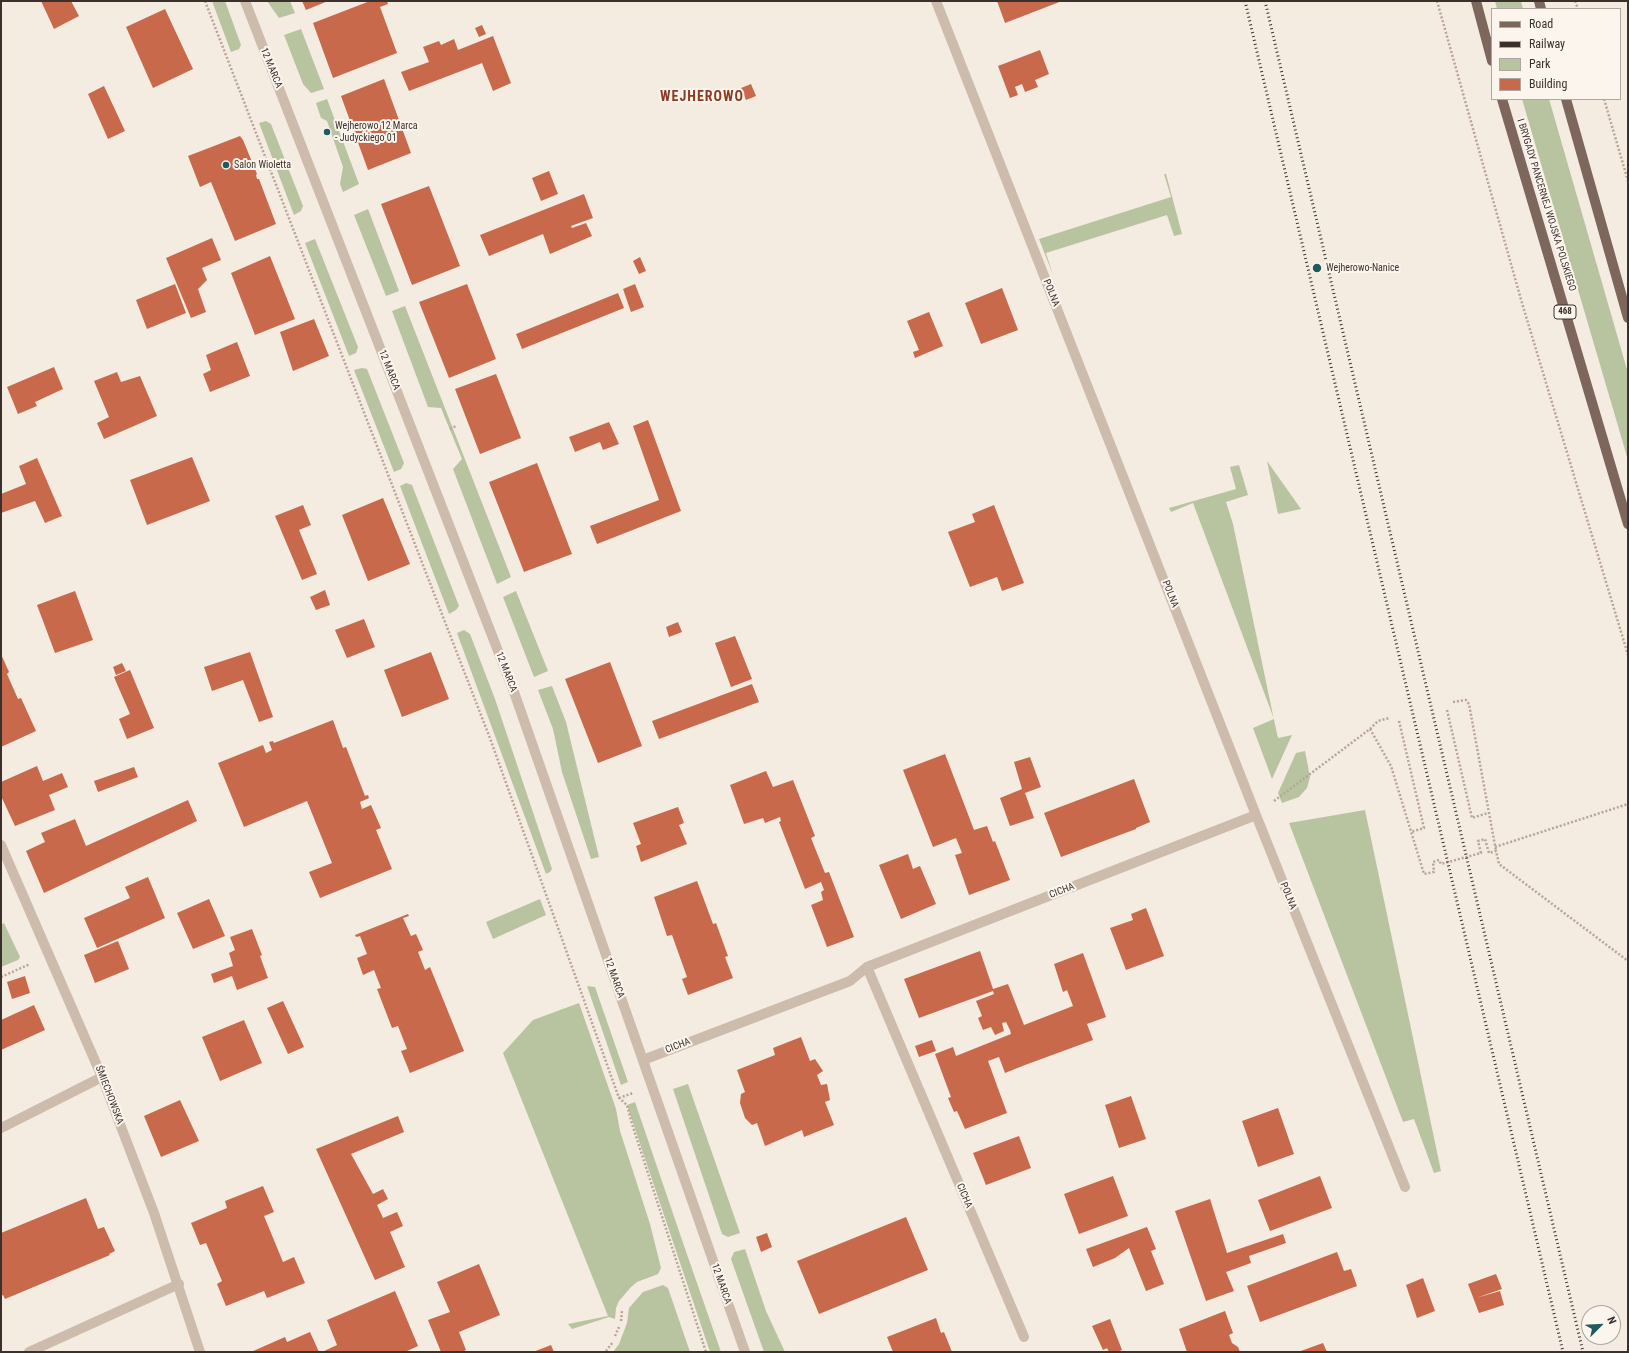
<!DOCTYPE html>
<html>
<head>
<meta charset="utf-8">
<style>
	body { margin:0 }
	#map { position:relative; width:1629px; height:1353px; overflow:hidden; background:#f4ebe1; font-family:"Roboto Condensed",sans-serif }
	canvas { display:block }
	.frame { position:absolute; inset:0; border:2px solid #3b302b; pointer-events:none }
	.legend { position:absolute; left:1491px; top:8px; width:130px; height:92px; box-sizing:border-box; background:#fbf5ee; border:1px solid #aea6a0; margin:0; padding:5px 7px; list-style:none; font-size:12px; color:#3b302b }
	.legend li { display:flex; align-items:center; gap:8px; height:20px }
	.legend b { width:20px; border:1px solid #aea6a0 }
	.north { position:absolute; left:1581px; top:1305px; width:40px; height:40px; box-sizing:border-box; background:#fbf5ee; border:1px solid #aea6a0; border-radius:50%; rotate:66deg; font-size:11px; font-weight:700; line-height:16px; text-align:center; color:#3b302b }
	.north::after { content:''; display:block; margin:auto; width:14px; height:18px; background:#1f5a5e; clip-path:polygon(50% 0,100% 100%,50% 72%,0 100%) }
</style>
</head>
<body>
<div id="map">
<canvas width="1629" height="1353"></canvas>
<div class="frame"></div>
<ul class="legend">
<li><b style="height:5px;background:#7d675c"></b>Road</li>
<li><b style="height:5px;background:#3b302b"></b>Railway</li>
<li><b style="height:11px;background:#b8c4a0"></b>Park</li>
<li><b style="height:11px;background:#c8694b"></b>Building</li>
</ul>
<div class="north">N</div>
</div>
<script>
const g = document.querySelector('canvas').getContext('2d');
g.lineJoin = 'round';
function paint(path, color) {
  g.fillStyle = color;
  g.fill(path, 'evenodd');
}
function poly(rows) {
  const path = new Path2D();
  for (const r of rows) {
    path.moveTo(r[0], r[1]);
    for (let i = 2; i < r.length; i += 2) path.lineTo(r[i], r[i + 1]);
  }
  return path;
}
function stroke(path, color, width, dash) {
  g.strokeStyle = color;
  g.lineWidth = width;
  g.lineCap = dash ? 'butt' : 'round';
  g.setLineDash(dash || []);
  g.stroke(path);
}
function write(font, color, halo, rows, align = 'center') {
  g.font = font + ' "Roboto Condensed",sans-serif';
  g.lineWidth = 4;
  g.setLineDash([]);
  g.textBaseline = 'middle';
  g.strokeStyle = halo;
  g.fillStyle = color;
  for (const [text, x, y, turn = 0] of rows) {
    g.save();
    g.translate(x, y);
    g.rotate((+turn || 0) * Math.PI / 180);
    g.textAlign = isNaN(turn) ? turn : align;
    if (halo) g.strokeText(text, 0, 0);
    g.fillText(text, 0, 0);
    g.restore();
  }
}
paint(poly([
	[212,1,225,1,241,45,239,49,231,52],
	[267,1,290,1,295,13,279,18],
	[1495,1,1521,1,1523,9,1497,9],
	[301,29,324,89,311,93,303,84,284,35],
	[327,99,359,184,343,192,340,184,343,167,327,121,321,118,316,103],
	[1522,99,1549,99,1628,373,1628,460],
	[266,121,271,124,303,206,301,211,294,215,259,123],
	[1164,174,1166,174,1182,234,1174,236,1167,215,1046,253,1053,275,1039,239,1171,197],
	[368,209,399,291,386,296,354,215],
	[315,239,358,347,356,353,349,356,305,243],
	[405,306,511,577,497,584,453,469,462,459,441,408,428,407,392,311],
	[362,368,367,369,404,463,401,469,394,472,354,370],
	[1267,461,1301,509,1278,514],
	[1239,465,1248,495,1226,502,1233,524,1274,720,1278,738,1292,735,1272,779,1253,728,1274,719,1193,503,1171,512,1169,508,1236,489,1230,467],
	[406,483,412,485,459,606,456,610,449,614,400,486],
	[516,591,548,671,534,677,503,597],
	[464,630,470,634,495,699,552,869,550,872,546,874,457,633],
	[552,686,566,722,599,857,591,859,562,772,553,729,538,690],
	[1305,751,1310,777,1307,788,1299,797,1282,803,1278,793,1296,753],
	[1365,810,1441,1171,1434,1173,1414,1119,1403,1122,1289,823],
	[540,899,546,915,493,939,486,922],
	[4,923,20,957,18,960,1,967,1,925],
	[587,986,595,987,628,1082,621,1085],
	[579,1003,616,1109,620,1131,650,1224,661,1268,658,1274,637,1282,631,1287,619,1301,616,1308,615,1319,609,1317,572,1329,568,1324,608,1316,503,1053,533,1020],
	[688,1084,740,1233,728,1237,722,1234,673,1089],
	[635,1102,682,1240,721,1352,710,1352,627,1105],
	[745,1249,766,1311,785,1352,764,1352,731,1259,734,1252],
	[663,1285,668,1288,690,1352,613,1352,619,1344,627,1323,629,1308,643,1292]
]), '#b8c4a0');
paint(poly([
	[41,1,71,1,79,16,54,29],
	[302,1,328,1,306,10],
	[370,1,387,1,388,4,380,7,397,53,333,78,313,23],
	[997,1,1062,1,1005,23],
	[165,9,193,69,153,88,126,27],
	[482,25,486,34,479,37,475,28],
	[493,36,511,83,493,91,482,63,409,91,401,72,429,62,423,47,439,41,441,45,454,39,458,50],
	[1040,50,1049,74,1035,80,1038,87,1025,92,1022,84,1015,87,1018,95,1010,98,998,66],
	[384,79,411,153,368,170,341,96],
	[751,84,756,96,746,100,741,88],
	[104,86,125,131,108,139,88,94],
	[240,136,243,140,257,174,256,175,257,179,259,179,276,224,235,241,211,182,200,187,188,156],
	[549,171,558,194,541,201,532,178],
	[429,186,460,266,412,285,381,204],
	[584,194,593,218,571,226,572,228,586,223,592,236,550,254,543,234,489,256,480,235],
	[212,238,221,260,202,268,207,280,198,289,206,312,191,318,166,258],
	[270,256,295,319,255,335,231,273],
	[640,257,646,271,639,274,633,261],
	[175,284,186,313,147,329,136,300],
	[467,284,496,359,449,378,419,302],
	[635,284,644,307,631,312,623,289],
	[1002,288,1018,330,981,344,965,303],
	[618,293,624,308,522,349,516,334],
	[929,312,943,346,915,358,913,352,919,350,907,321],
	[314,319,329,356,293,371,280,332],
	[237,342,250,376,210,392,203,374,211,370,206,355],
	[54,367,63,389,35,402,37,406,18,414,7,387],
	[117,372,121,382,140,376,157,416,104,439,97,423,109,417,94,381],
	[496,374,521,438,480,454,455,389],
	[648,420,681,511,597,544,590,526,659,500,633,426],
	[609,422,619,444,603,450,600,442,575,452,569,437],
	[192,457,210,501,147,525,130,480],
	[37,458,62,516,45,523,35,501,1,513,1,494,26,484,19,466],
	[537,463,572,554,524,572,489,482],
	[383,498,410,564,368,581,342,515],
	[303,505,311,525,299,530,317,574,302,580,275,516],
	[994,505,1024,583,1002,591,997,577,970,587,948,532,975,522,972,514],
	[325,590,330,605,316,610,310,597],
	[75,591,93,640,55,653,37,605],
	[364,619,375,647,347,658,335,630],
	[678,622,682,632,669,637,666,627],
	[735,636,752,679,731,687,715,643],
	[250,652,273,717,259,722,243,680,212,691,204,667],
	[431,652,449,699,402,717,384,670],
	[1,654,9,672,7,674,18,699,21,698,36,731,1,747],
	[610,662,642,746,598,763,565,679],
	[122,663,126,671,116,675,113,667],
	[130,670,154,728,127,739,119,719,130,714,114,677],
	[752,684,759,702,659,739,652,721],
	[333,720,343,748,346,747,365,796,368,795,369,798,360,802,362,809,371,805,381,828,376,830,392,869,320,898,309,872,332,863,307,801,244,827,218,763,263,745,266,753,272,750,269,742,273,741,274,743],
	[945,754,974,830,987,826,993,842,995,841,1010,880,969,895,955,855,962,853,956,838,933,847,903,770],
	[1030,757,1041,787,1025,793,1034,818,1010,826,1000,798,1022,789,1014,762],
	[37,766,43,781,62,773,68,787,49,795,55,810,15,826,1,796,1,782],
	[134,767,138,777,98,792,94,781],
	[766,771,773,787,793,780,815,836,811,838,825,873,829,872,854,937,827,947,811,905,823,900,821,892,824,890,821,882,805,889,779,822,781,821,780,817,765,823,763,818,744,824,730,785],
	[1134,779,1150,822,1136,828,1136,829,1061,857,1044,813],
	[188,800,197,821,44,893,26,851,45,842,41,833,75,819,86,846],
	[678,807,684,823,679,825,687,844,641,862,636,846,641,844,633,823],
	[908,854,913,869,920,866,936,904,901,919,879,865],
	[148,877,165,918,97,948,84,918,130,898,125,887],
	[697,881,713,924,716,923,728,956,725,957,733,978,688,995,682,979,687,977,672,935,667,936,654,897],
	[209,899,225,936,193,949,177,913],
	[1146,908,1164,956,1126,970,1110,928,1133,920,1131,914],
	[408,914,409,916,403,918,411,936,416,934,423,950,418,952,425,970,430,967,464,1051,410,1073,401,1051,407,1049,398,1026,392,1028,377,989,381,988,374,970,363,975,357,958,367,954,360,936,356,937,355,935],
	[252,929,262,955,260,956,268,978,237,990,232,976,214,983,211,974,233,966,229,953,235,950,230,937],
	[118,941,129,969,95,983,84,955],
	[980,951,993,989,1008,984,1024,1025,1073,1006,1067,990,1063,992,1054,964,1083,953,1106,1017,1087,1024,1093,1040,1025,1065,1005,1073,999,1057,988,1061,1007,1113,965,1129,957,1111,954,1112,948,1098,951,1097,935,1054,953,1047,956,1056,1011,1034,1010,1030,1006,1022,1002,1023,1004,1031,995,1035,991,1027,983,1030,978,1018,982,1016,976,1001,994,994,993,991,919,1018,904,979],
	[25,976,30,993,12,999,7,982],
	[283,1001,304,1047,288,1054,267,1008],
	[34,1005,45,1030,1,1050,1,1020],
	[244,1020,262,1063,220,1081,202,1037],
	[801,1037,810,1061,815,1059,823,1071,817,1075,821,1085,827,1084,830,1100,825,1102,834,1125,804,1137,802,1130,765,1146,757,1123,752,1125,745,1118,740,1103,741,1094,745,1092,737,1070,775,1055,773,1048],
	[932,1040,936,1051,919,1057,915,1046],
	[1131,1096,1146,1139,1119,1148,1105,1105],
	[180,1100,199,1141,161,1157,144,1116],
	[1278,1108,1294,1154,1258,1167,1242,1121],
	[398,1116,404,1132,351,1154,373,1194,383,1189,388,1199,377,1205,383,1218,397,1212,403,1226,390,1232,405,1267,375,1280,316,1149],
	[1019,1136,1031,1168,986,1185,973,1153],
	[1113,1176,1128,1216,1079,1234,1064,1194],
	[1320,1176,1332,1208,1270,1231,1258,1200],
	[263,1186,274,1212,264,1216,283,1262,294,1257,305,1283,267,1298,264,1291,226,1306,217,1284,222,1281,206,1243,200,1245,191,1223,227,1208,225,1201],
	[86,1198,98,1229,104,1227,115,1251,109,1254,110,1255,5,1299,3,1295,1,1296,1,1233],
	[1210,1199,1227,1253,1283,1234,1286,1243,1249,1256,1251,1263,1226,1272,1234,1291,1206,1301,1175,1211],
	[906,1217,928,1270,819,1314,797,1261],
	[1147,1227,1156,1249,1151,1251,1164,1284,1146,1291,1129,1248,1115,1258,1093,1267,1086,1249],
	[767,1233,772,1247,761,1252,756,1237],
	[1337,1252,1344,1271,1351,1269,1357,1286,1260,1322,1247,1286],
	[479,1264,500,1315,459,1332,466,1350,462,1352,441,1352,428,1320,450,1312,437,1282],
	[1496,1274,1502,1289,1476,1298,1500,1291,1504,1305,1479,1313,1468,1284],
	[1423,1278,1435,1311,1417,1318,1406,1285],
	[395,1291,418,1346,405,1352,322,1352,337,1345,327,1320],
	[1225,1311,1233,1333,1229,1335,1232,1343,1238,1347,1240,1352,1187,1352,1179,1329],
	[936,1318,941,1333,944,1332,952,1352,893,1352,887,1337],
	[1110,1319,1122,1350,1117,1352,1109,1352,1107,1348,1103,1350,1092,1326],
	[310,1332,319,1352,251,1352,285,1337,287,1342],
	[1323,1343,1327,1352,1298,1352],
	[551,1345,554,1352,533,1352]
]), '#c8694b');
stroke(poly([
	[205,1,491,741,619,1098,627,1105,632,1124,706,1352],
	[1437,1,1522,303,1628,655],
	[1575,1,1578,9],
	[1604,99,1628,181],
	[450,429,456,426],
	[1453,702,1466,700,1469,704,1496,851],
	[1447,710,1472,818,1488,813],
	[1399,721,1424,828,1411,832],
	[1370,729,1378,721,1389,718],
	[1274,801,1370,729,1391,766,1424,874,1434,872,1433,862,1439,860,1441,864,1481,853,1478,841,1485,839,1489,853,1496,851,1499,864,1628,961],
	[1495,847,1628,804],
	[1,977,30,964],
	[619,1098,633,1093],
	[621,1321,622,1310],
	[615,1336,619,1327],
	[606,1351,613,1342]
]), '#b9a596', 2.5, [2, 2]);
stroke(poly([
	[936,1,1256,815,1405,1187],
	[1,845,102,1077,154,1213,200,1352],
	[867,967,1024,1337],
	[643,1060,850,981,867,967,1256,815],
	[1,1128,102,1077],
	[29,1352,179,1284]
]), '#cdbbac', 10);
stroke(poly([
	[245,1,514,692,745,1352]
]), '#cdbbac', 10);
stroke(poly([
	[1476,1,1492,61],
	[1539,1,1541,9],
	[1502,99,1628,524],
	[1566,99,1628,318]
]), '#7d675c', 10);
stroke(poly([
	[1245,1,1563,1352],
	[1265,1,1583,1352]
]), '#3b302b', 3, [1, 3]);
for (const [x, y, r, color] of [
	[327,132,4,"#1f5a5e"],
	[226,165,4,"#1f5a5e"],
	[1317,268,5,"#1f5a5e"]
]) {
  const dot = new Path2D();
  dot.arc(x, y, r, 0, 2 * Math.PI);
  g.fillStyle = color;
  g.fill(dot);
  stroke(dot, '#fbf5ee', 1.5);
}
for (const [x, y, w] of [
	[1565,312,22]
]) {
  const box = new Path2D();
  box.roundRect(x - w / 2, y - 7, w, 14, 3);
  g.fillStyle = '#fbf5ee';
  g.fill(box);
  stroke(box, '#3b302b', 1);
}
write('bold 9px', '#3b302b', null, [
	["468",1565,312]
]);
write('10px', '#3b302b', '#fbf5ee', [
	["12 MARCA",271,68,68],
	["I BRYGADY PANCERNEJ WOJSKA POLSKIEGO",1546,205,73],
	["POLNA",1051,293,68],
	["12 MARCA",389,370,69],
	["POLNA",1170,594,69],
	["12 MARCA",506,672,69],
	["CICHA",1062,891,-21],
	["POLNA",1288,896,68],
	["12 MARCA",614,978,71],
	["CICHA",678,1046,-21],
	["ŚMIECHOWSKA",109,1095,69],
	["CICHA",964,1196,67],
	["12 MARCA",721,1284,71]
]);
write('10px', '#3b302b', '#fbf5ee', [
	["Wejherowo 12 Marca",335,126],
	["- Judyckiego 01",335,138],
	["Salon Wioletta",234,165],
	["Wejherowo-Nanice",1326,268]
], 'left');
g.letterSpacing = '1px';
write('bold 14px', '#8c3b22', '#fbf5ee', [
	["WEJHEROWO",702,97]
]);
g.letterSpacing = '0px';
</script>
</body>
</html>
